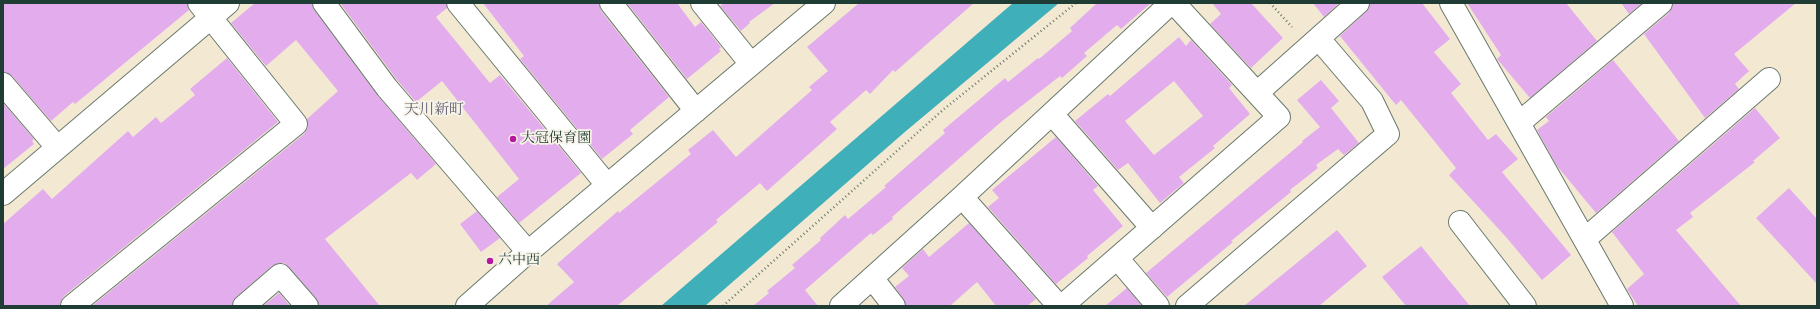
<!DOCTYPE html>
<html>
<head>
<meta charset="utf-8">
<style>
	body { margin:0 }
	#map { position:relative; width:1820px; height:309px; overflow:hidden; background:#f3e9d3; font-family:Alegreya,serif }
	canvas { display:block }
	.frame { position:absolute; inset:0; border:4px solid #1f3d34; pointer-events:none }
</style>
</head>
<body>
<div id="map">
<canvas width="1820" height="309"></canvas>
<div class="frame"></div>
</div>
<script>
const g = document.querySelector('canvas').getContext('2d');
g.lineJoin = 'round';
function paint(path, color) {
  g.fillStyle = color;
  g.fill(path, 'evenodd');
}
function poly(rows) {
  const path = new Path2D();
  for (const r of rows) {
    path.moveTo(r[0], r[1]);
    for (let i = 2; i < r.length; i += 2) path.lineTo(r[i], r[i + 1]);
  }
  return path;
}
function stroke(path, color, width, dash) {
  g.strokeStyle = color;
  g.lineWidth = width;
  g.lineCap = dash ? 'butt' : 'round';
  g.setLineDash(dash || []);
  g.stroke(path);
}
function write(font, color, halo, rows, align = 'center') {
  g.font = font + ' Alegreya,"Noto Serif JP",serif';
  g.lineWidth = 3.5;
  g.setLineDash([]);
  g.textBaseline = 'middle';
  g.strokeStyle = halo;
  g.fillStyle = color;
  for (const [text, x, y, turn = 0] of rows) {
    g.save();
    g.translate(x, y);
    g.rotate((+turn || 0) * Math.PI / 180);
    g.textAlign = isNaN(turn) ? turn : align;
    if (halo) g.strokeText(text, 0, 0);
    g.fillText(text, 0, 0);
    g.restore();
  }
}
paint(poly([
	[1013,3,1059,3,906,131,705,306,661,306]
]), '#3fafba');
paint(poly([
	[3,3,187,3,189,10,75,104,73,102,51,121,12,76,3,72],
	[255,3,312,3,314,10,377,95,436,164,417,180,411,173,325,239,380,306,319,306,316,298,289,267,284,263,278,263,272,266,236,297,232,306,92,306,304,134,308,128,307,119,338,91,296,40,266,66,231,23],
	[340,3,446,3,447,8,436,17,490,83,500,75,581,173,519,223,497,197,519,179,442,81,416,102,397,80],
	[483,3,599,3,601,11,669,97,630,130,633,134,602,159,520,59,524,56],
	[627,3,677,3,695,27,701,22,721,47,719,49,721,51,687,79],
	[724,3,775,3,749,22,750,23,741,31,720,6],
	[859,3,974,3,895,72,893,70,870,94,866,90,830,122,837,129,767,191,760,183,716,220,718,222,617,306,546,306,574,282,557,264,618,211,619,213,691,154,688,150,713,130,736,157,812,90,809,87,828,71,807,47],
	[1097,3,1151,3,1121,29,1117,25,1084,53,1087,56,1062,78,1060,76,1001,122,892,217,893,219,873,235,871,233,805,290,818,306,753,306,769,293,767,291,795,268,792,265,821,240,820,238,845,215,848,219,886,187,884,186,945,133,943,130,1005,78,1008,82,1038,58,1039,59,1072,31,1070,28],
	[1212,3,1251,3,1283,38,1251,68,1210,24,1221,14],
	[1313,3,1339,3,1324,17],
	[1370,3,1422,3,1450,39,1434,52,1461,84,1451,93,1488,140,1496,134,1518,159,1502,172,1571,255,1542,280,1506,237,1449,175,1456,168,1401,100,1396,105,1340,36,1366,12],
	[1467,3,1566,3,1597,41,1530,98,1497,59,1501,55],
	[1621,3,1642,3,1629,14],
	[1673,3,1796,3,1734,54,1749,71,1735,84,1739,89,1705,118,1644,34,1669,13],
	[1179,37,1186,46,1191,40,1232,85,1229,88,1250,114,1213,146,1215,148,1179,177,1184,183,1160,203,1128,163,1118,170,1075,121,1108,94,1110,96],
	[1174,81,1203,116,1154,155,1125,121],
	[227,58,278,122,64,296,61,301,60,306,3,306,3,224,43,189,52,199,128,131,133,137,156,117,161,123,195,95,190,89],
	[1613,60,1679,141,1596,213,1557,166,1537,130,1549,121,1546,117],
	[1321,80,1339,101,1331,108,1359,143,1344,155,1338,149,1316,165,1318,168,1290,190,1291,192,1231,241,1233,242,1167,297,1146,273,1303,142,1302,141,1320,127,1297,100],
	[3,103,34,139,32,141,34,144,3,169],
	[1755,108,1780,138,1753,161,1755,162,1690,213,1693,217,1676,230,1741,306,1638,306,1627,289,1644,274,1612,232],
	[1056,137,1098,186,1093,190,1123,226,1087,256,1088,258,1056,284,988,207,999,198,992,190],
	[1789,188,1817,219,1817,284,1756,218],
	[477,211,500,238,481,252,460,224],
	[969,223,1036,299,1027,306,996,306,977,282,950,306,906,306,904,299,895,287,909,276,902,268,923,249,929,257],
	[1337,230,1367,266,1319,306,1244,306],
	[1421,246,1470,306,1406,306,1382,277],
	[1127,288,1142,306,1105,306],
	[279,293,290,306,263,306]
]), '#e3aded');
const minor = poly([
	[324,3,387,88,528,252],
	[458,3,607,185],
	[611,3,696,111],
	[702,3,751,64],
	[1451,3,1622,306],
	[3,84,57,147],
	[1257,93,1358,3],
	[1052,114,1152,228],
	[1519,123,1661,3],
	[3,194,228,3],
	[962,197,1059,306],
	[1460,222,1525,306],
	[1585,239,1769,79],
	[1117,258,1158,306],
	[872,278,894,306],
	[72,306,296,124,199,3],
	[244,306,280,275,307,306],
	[467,306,528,252,824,3],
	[841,306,962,197,1171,3],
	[1062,306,1279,117,1174,3],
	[1187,306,1388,134,1372,101,1319,39]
]);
stroke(minor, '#69796c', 24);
stroke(poly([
	[1270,3,1292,27],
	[723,306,944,109,1076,3]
]), '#69796c', 2.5, [1, 3]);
stroke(minor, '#fff', 22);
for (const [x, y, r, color] of [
	[513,139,4,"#b5179e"],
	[490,261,4,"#b5179e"]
]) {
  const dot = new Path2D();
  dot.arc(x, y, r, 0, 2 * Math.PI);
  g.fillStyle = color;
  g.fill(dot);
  stroke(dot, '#f7f3e8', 1.5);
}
write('14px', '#1f3d34', '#f7f3e8', [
	["大冠保育園",521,139],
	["六中西",498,261]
], 'left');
write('15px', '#646475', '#f7f3e8', [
	["天川新町",434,110]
]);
</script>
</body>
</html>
